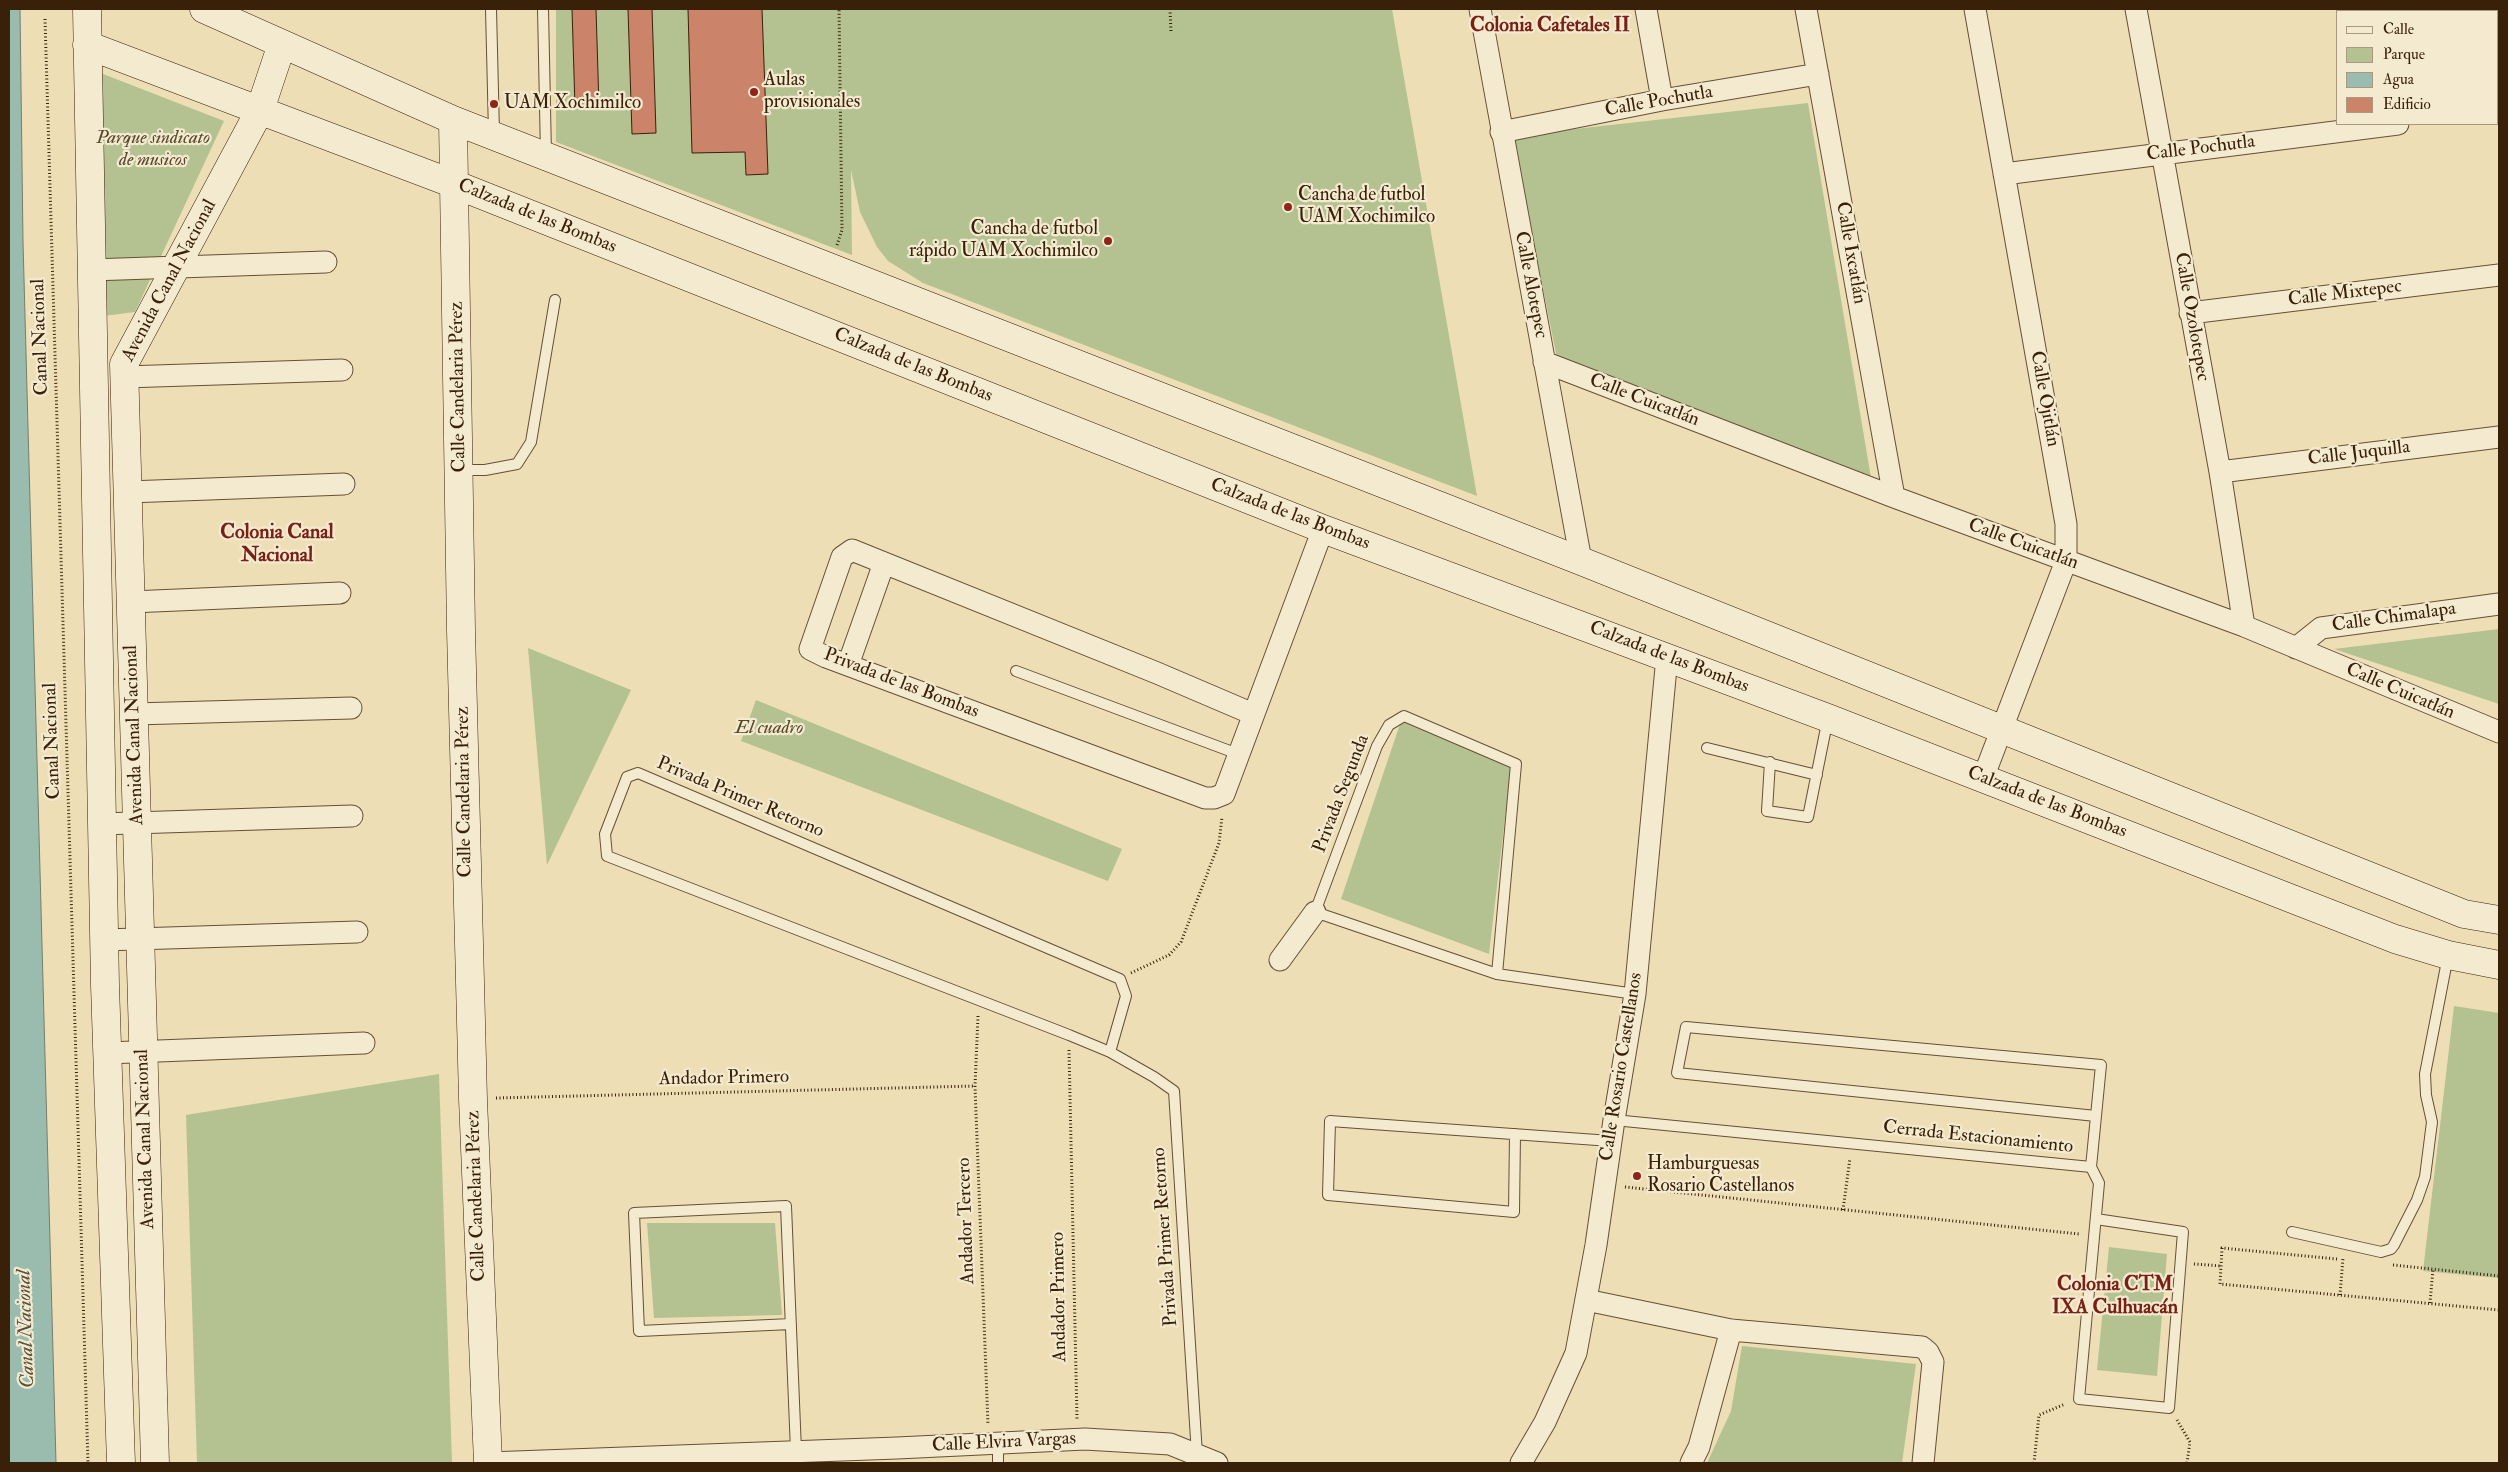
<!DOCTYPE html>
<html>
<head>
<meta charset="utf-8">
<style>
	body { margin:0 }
	#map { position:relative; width:2508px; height:1472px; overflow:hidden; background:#eddeb6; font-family:"IM FELL Double Pica",serif }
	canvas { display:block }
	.frame { position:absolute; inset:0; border:10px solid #392008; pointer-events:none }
	.legend { position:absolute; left:2336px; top:10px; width:162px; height:115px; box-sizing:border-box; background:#f3ead0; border:1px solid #a99980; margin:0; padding:6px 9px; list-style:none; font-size:15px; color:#392008 }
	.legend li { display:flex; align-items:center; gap:10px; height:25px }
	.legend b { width:25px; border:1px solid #a99980 }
</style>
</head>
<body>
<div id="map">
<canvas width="2508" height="1472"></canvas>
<div class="frame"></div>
<ul class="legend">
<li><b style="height:6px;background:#f3ead0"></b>Calle</li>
<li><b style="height:14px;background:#b4c291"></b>Parque</li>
<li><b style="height:14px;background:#99bcae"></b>Agua</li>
<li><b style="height:14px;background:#cb836a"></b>Edificio</li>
</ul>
</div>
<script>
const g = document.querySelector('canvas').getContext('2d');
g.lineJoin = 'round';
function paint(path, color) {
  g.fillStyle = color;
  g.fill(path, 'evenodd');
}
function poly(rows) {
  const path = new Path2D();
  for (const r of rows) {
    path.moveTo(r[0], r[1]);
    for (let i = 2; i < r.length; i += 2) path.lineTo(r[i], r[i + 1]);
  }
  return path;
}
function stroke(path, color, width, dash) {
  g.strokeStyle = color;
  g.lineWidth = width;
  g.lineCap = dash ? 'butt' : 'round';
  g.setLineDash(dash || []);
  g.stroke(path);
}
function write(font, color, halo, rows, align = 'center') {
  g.font = font + ' "IM FELL Double Pica",serif';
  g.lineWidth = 4.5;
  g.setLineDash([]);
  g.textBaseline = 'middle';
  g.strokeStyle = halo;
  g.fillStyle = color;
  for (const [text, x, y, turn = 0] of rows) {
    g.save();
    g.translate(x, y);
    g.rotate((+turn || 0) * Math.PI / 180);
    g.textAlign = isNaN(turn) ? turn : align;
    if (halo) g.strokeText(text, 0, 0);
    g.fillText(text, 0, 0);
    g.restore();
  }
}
paint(poly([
	[556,9,1392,9,1477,496,923,283,888,261,877,247,860,212,851,170,852,255,556,142],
	[98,72,224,121,135,312,103,316],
	[1808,103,1871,478,1557,358,1512,136],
	[2499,629,2499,704,2334,649],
	[528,648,631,690,547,865],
	[756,700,1122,849,1108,881,741,741],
	[1401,721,1511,767,1489,954,1341,899],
	[2454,1006,2499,1013,2499,1278,2423,1271],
	[439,1074,452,1463,197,1463,186,1115],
	[647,1223,775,1223,782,1315,654,1318],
	[2109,1247,2167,1254,2157,1376,2097,1370],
	[1742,1346,1916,1364,1902,1463,1707,1463,1731,1411]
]), '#b4c291');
const water = poly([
	[9,9,20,9,23,242,56,1463,9,1463,9,9]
]);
paint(water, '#99bcae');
stroke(water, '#737e6c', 1);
const building = poly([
	[572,9,596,9,599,106,575,107,572,9],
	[628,9,652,9,656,133,632,134,628,9],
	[688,9,762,9,768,174,746,175,745,152,692,153,688,9]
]);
paint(building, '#cb836a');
stroke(building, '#392008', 1);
const lane = poly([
	[491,9,494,133],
	[543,9,546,155],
	[460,470,485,470,517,464,531,442,555,300],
	[1016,671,1238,754],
	[1707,748,1817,775],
	[1770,762,1767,811,1808,817,1828,718],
	[1497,974,1516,764,1404,716,1389,725,1377,746,1315,912,1497,974,1635,994],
	[1110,1052,1126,996,1120,979,638,773,627,777,605,834,607,856,1069,1035,1110,1052,1154,1077,1174,1091,1197,1455],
	[1614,1120,2091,1167,2101,1065,1686,1027,1677,1073,2096,1116],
	[1515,1134,1514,1212,1328,1195,1330,1121,1611,1141],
	[2091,1167,2099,1183,2079,1399,2169,1408,2183,1232,2096,1219],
	[2292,1232,2381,1252,2391,1249,2394,1245,2417,1200,2425,1177,2432,1122,2426,1095,2425,1074,2448,956],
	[791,1324,639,1331,634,1213,786,1206,796,1451],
	[998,1443,998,1463]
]);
const street = poly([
	[1480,9,1581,561],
	[1646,9,1662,100],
	[1806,9,1894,497],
	[1975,9,2066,524,2066,561,1983,778],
	[2136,9,2220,472,2244,626],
	[2497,111,2499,111],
	[1501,132,1662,100,1818,74],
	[2004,174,2398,124],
	[91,270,326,262],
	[2190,313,2499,275],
	[1544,362,1894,497,2244,626,2499,732],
	[124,377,342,370],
	[2220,472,2499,437],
	[128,492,344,484],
	[131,602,340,593],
	[2296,648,2321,628,2499,604],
	[848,665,884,563],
	[134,714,351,708],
	[1253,714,1157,673,852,550,842,557,810,649,826,657,1205,798,1214,798,1224,794,1323,529],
	[101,824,352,816],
	[104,940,357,932],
	[1280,960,1315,912],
	[107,1053,364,1043],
	[1586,1300,1731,1330,1922,1347,1928,1352,1933,1362,1923,1463],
	[488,1463,897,1448,1085,1439,1170,1444,1217,1463],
	[1521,1463,1545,1422,1576,1353,1596,1245,1614,1120,1635,994,1667,657],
	[1691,1463,1699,1447,1731,1330]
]);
const secondary = poly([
	[87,9,105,985,121,1463],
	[204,9,453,120,1581,561,2464,914,2499,920],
	[87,45,454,184,1323,529,1828,718,2395,939,2448,955,2499,965],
	[453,120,461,630,473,1099,488,1463],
	[155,1463,124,364,260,110,282,44]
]);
stroke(lane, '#665034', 12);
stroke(street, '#665034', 23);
stroke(secondary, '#392008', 29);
stroke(poly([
	[1170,9,1171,32],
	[45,19,88,1463],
	[837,245,842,230,839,9],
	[1131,973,1169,955,1181,942,1219,843,1222,817],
	[978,1016,975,1086,988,1425],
	[1069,1050,1077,1419],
	[496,1098,975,1086],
	[1625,1187,2079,1234],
	[1843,1210,1850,1158],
	[2337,1259,2222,1248,2220,1284,2499,1310],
	[2194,1264,2221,1266],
	[2393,1265,2499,1276],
	[2340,1295,2343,1258],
	[2430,1303,2433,1269],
	[2177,1420,2190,1442,2187,1463],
	[2034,1463,2039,1415,2065,1404]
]), '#392008', 3, [1, 2.5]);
stroke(lane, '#f3ead0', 10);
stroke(street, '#f3ead0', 21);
stroke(secondary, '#f3ead0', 28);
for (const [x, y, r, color] of [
	[754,92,5,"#8f2418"],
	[494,104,5,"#8f2418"],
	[1288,207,5,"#8f2418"],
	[1108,241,5,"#8f2418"],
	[1637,1176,5,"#8f2418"]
]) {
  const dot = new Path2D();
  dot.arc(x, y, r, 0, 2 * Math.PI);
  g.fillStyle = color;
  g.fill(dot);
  stroke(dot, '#f3ead0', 2);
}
write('19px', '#392008', '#f3ead0', [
	["Aulas",764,81],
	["provisionales",764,103],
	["UAM Xochimilco",504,104],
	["Cancha de futbol",1298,196],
	["UAM Xochimilco",1298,218],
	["Cancha de futbol",1098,230,"right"],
	["rápido UAM Xochimilco",1098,252,"right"],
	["Hamburguesas",1647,1165],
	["Rosario Castellanos",1647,1187]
], 'left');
write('19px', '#392008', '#f3ead0', [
	["Calle Pochutla",1659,102,-10],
	["Calle Pochutla",2201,149,-7],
	["Calzada de las Bombas",537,217,22],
	["Calle Ixcatlán",1850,253,80],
	["Avenida Canal Nacional",170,281,-62],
	["Calle Alotepec",1530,285,79],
	["Calle Mixtepec",2345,294,-7],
	["Calle Ozolotepec",2191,317,80],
	["Canal Nacional",41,337,-92],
	["Calzada de las Bombas",913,366,22],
	["Calle Candelaria Pérez",459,387,-91],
	["Calle Ojitlán",2044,399,80],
	["Calle Cuicatlán",1644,401,21],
	["Calle Juquilla",2359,454,-7],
	["Calzada de las Bombas",1290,515,21],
	["Calle Cuicatlán",2023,545,20],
	["Calle Chimalapa",2394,618,-8],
	["Calzada de las Bombas",1669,658,21],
	["Privada de las Bombas",901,684,21],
	["Calle Cuicatlán",2400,692,23],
	["Avenida Canal Nacional",135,735,-92],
	["Canal Nacional",53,741,-92],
	["Calle Candelaria Pérez",465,792,-91],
	["Privada Segunda",1342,794,-69],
	["Privada Primer Retorno",740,798,23],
	["Calzada de las Bombas",2047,803,21],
	["Calle Rosario Castellanos",1622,1067,-81],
	["Andador Primero",724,1079,-1],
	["Cerrada Estacionamiento",1978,1138,6],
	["Avenida Canal Nacional",146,1139,-92],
	["Calle Candelaria Pérez",477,1196,-92],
	["Andador Tercero",967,1221,-92],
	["Privada Primer Retorno",1166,1237,-94],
	["Andador Primero",1060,1297,-91],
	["Calle Elvira Vargas",1004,1443,-3]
]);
write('italic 19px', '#58482a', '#f3ead0', [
	["Parque sindicato",153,139],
	["de musicos",153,161],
	["El cuadro",769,729]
]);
write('bold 20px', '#7a1f14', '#f3ead0', [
	["Colonia Cafetales II",1550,27],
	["Colonia Canal",277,534],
	["Nacional",277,557],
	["Colonia CTM",2115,1286],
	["IXA Culhuacán",2115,1309]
]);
write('italic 20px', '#564f3a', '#f3ead0', [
	["Canal Nacional",27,1329,-92]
]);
</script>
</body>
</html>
